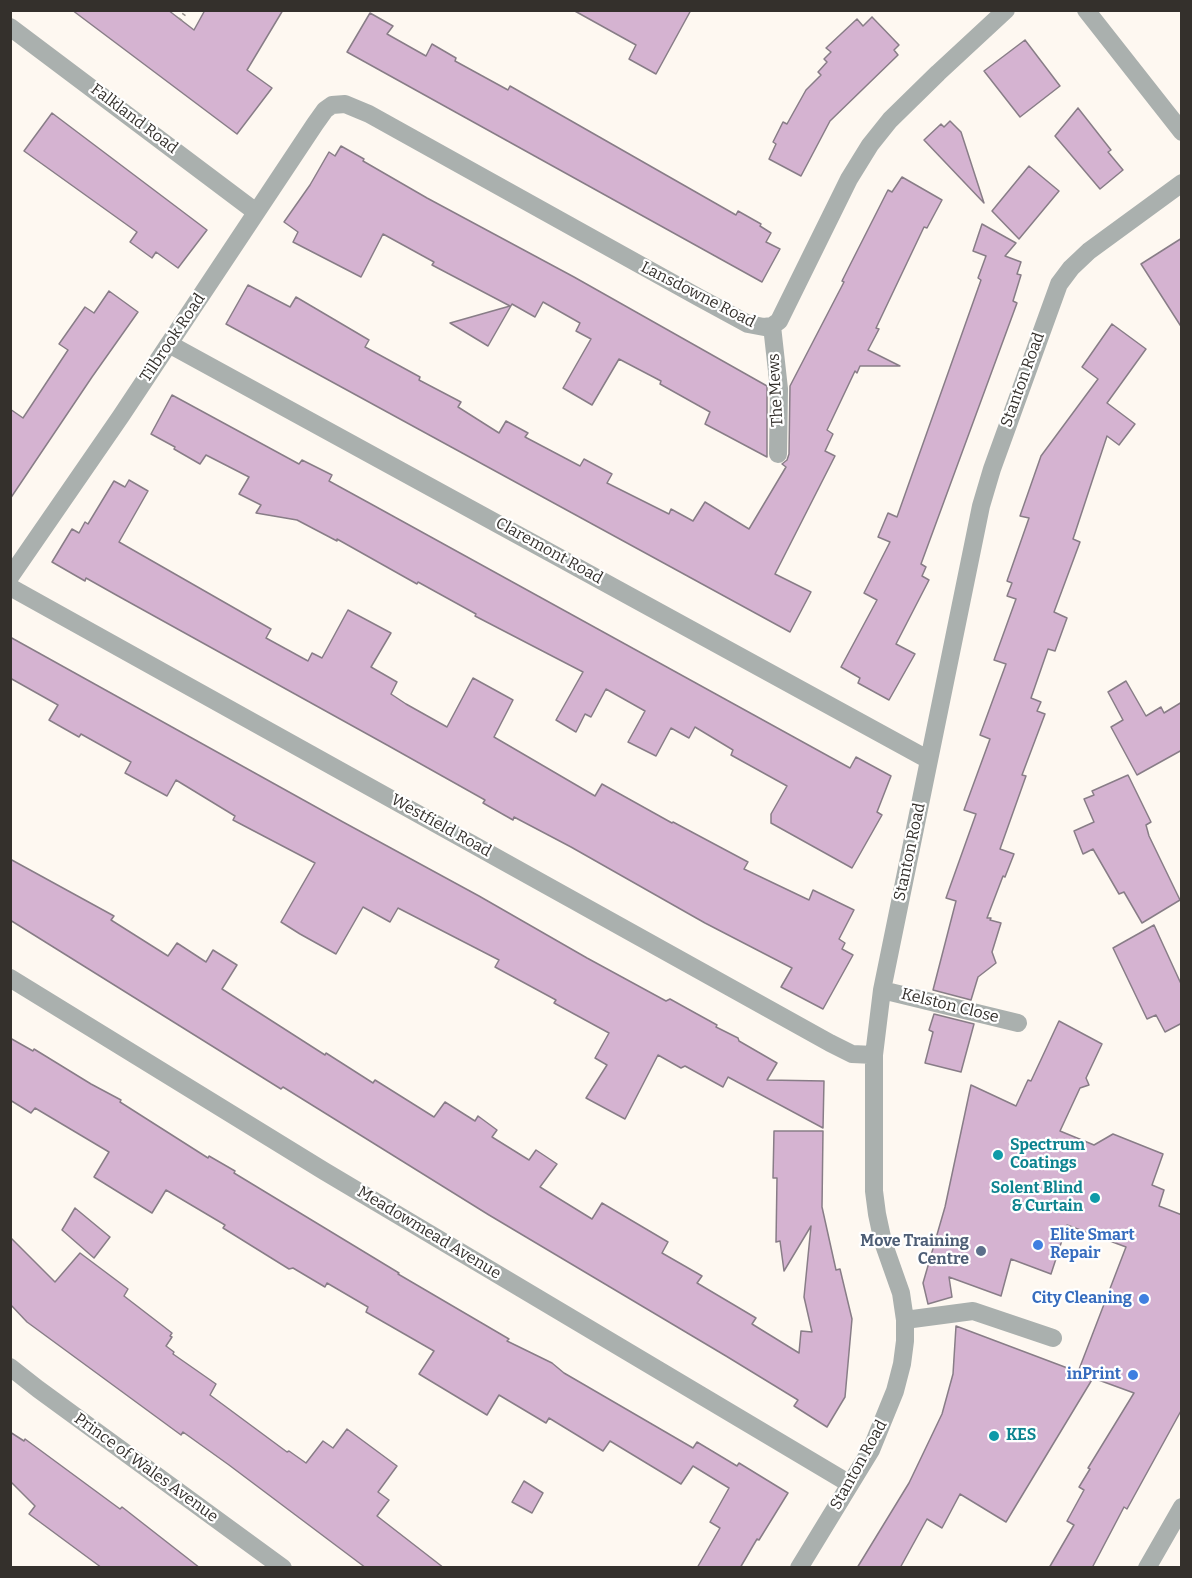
<!DOCTYPE html>
<html>
<head>
<meta charset="utf-8">
<style>
	body { margin:0 }
	#map { position:relative; width:1192px; height:1578px; overflow:hidden; background:#fef8f1; font-family:Bitter,serif }
	canvas { display:block }
	.frame { position:absolute; inset:0; border:12px solid #34302c; pointer-events:none }
</style>
</head>
<body>
<div id="map">
<canvas width="1192" height="1578"></canvas>
<div class="frame"></div>
</div>
<script>
const g = document.querySelector('canvas').getContext('2d');
g.lineJoin = 'round';
function paint(path, color) {
  g.fillStyle = color;
  g.fill(path, 'evenodd');
}
function poly(rows) {
  const path = new Path2D();
  for (const r of rows) {
    path.moveTo(r[0], r[1]);
    for (let i = 2; i < r.length; i += 2) path.lineTo(r[i], r[i + 1]);
  }
  return path;
}
function stroke(path, color, width, dash) {
  g.strokeStyle = color;
  g.lineWidth = width;
  g.lineCap = dash ? 'butt' : 'round';
  g.setLineDash(dash || []);
  g.stroke(path);
}
function write(font, color, halo, rows, align = 'center') {
  g.font = font + ' Bitter,serif';
  g.lineWidth = 4.5;
  g.setLineDash([]);
  g.textBaseline = 'middle';
  g.strokeStyle = halo;
  g.fillStyle = color;
  for (const [text, x, y, turn = 0] of rows) {
    g.save();
    g.translate(x, y);
    g.rotate((+turn || 0) * Math.PI / 180);
    g.textAlign = isNaN(turn) ? turn : align;
    if (halo) g.strokeText(text, 0, 0);
    g.fillText(text, 0, 0);
    g.restore();
  }
}
const building = poly([
	[72,10,168,10,194,30,205,10,283,10,247,70,272,88,237,134,72,10],
	[573,10,691,10,656,74,629,59,636,45,573,10],
	[370,13,393,26,387,34,426,56,432,44,456,58,455,61,508,90,510,86,736,215,738,211,761,224,760,226,771,233,766,242,780,249,762,282,347,52,370,13],
	[872,17,899,45,894,50,898,55,830,121,801,176,769,159,776,144,773,142,783,122,787,124,806,90,821,75,818,72,827,62,824,59,831,52,826,48,857,19,863,26,872,17],
	[1025,40,1060,86,1020,117,984,71,1025,40],
	[1078,108,1111,150,1108,152,1123,170,1100,189,1055,136,1078,108],
	[52,113,207,230,178,268,156,252,152,258,130,242,137,232,24,151,52,113],
	[950,121,961,132,984,203,924,140,941,124,944,127,950,121],
	[341,146,364,159,363,161,427,198,574,277,767,386,767,457,705,424,710,412,660,384,661,381,619,359,592,405,563,388,591,339,576,331,580,323,543,302,535,317,512,304,488,346,450,323,510,306,432,265,434,262,383,234,361,277,293,242,298,232,284,222,310,185,329,152,335,156,341,146],
	[1029,166,1059,191,1019,239,992,211,1029,166],
	[902,177,942,200,927,228,924,227,876,328,879,329,868,350,900,366,860,366,857,373,855,371,827,430,833,434,825,451,835,456,775,574,811,592,790,632,226,324,248,285,290,307,296,297,369,340,365,347,420,377,419,380,461,402,458,407,499,433,506,421,528,433,525,437,580,466,584,459,612,474,607,483,669,514,671,509,693,521,705,502,749,529,786,467,782,464,787,460,789,454,790,386,844,282,842,281,851,263,888,190,892,192,902,177],
	[982,224,1016,243,1005,256,1021,262,1017,274,1021,275,1013,301,1017,303,921,564,926,567,922,576,929,580,896,644,915,654,889,700,858,683,860,678,841,667,877,600,864,593,890,542,878,537,888,513,897,517,981,280,978,278,986,256,973,251,982,224],
	[1182,238,1182,328,1141,264,1182,238],
	[109,291,138,312,92,377,10,499,10,409,23,418,68,350,59,344,78,317,85,307,94,313,109,291],
	[1112,324,1146,349,1107,403,1135,424,1119,445,1107,436,1073,539,1080,542,1054,612,1067,618,1055,651,1048,649,1031,698,1041,702,1037,711,1045,714,1022,775,1026,776,1000,849,1014,854,1005,877,1003,876,987,918,991,918,990,920,1001,923,992,952,996,963,978,977,971,1000,933,990,956,901,946,898,976,814,964,810,990,739,980,735,1006,664,994,660,1016,599,1007,596,1012,583,1007,581,1029,518,1020,516,1041,456,1098,379,1082,367,1112,324],
	[172,395,299,464,302,460,332,475,329,481,371,504,850,768,856,757,891,776,877,812,882,815,852,868,771,823,771,814,787,786,731,755,733,750,695,727,689,738,671,728,656,756,628,742,645,711,606,689,591,717,585,714,576,732,556,720,583,672,475,616,476,614,418,582,417,584,337,539,337,541,297,520,256,513,261,505,239,494,249,477,206,455,200,464,174,449,175,447,151,434,172,395],
	[129,480,148,491,119,542,271,629,266,638,308,661,312,653,322,658,348,610,391,633,371,667,397,682,391,694,406,704,447,727,473,678,513,700,494,737,595,796,602,784,672,823,673,822,748,862,744,869,809,900,813,890,854,910,839,939,845,943,842,949,853,955,823,1009,781,987,792,968,705,923,571,847,514,817,513,820,483,803,485,800,387,745,118,596,86,578,85,581,52,562,72,529,79,533,85,522,88,524,114,481,125,487,129,480],
	[10,637,343,822,479,896,587,958,666,1001,670,999,688,1009,717,1025,716,1027,738,1038,739,1041,777,1063,767,1080,824,1081,823,1128,728,1077,723,1087,685,1066,681,1068,658,1055,625,1119,586,1098,607,1065,595,1058,609,1033,554,1003,556,1000,495,967,499,960,398,908,390,922,363,907,336,954,300,934,281,922,315,863,233,820,235,816,176,780,167,796,125,773,131,762,81,734,79,737,49,720,58,705,10,678,10,637],
	[1126,681,1146,716,1161,707,1164,713,1182,702,1182,750,1137,775,1111,727,1123,720,1108,692,1126,681],
	[1128,775,1151,822,1146,825,1149,836,1180,900,1142,923,1124,892,1119,894,1093,849,1083,854,1074,831,1094,822,1084,799,1094,795,1092,791,1128,775],
	[10,859,114,916,111,920,168,956,177,943,206,962,213,950,237,965,222,989,325,1055,326,1053,373,1083,375,1080,434,1117,445,1102,475,1121,478,1116,497,1130,492,1137,529,1160,536,1150,557,1164,540,1187,592,1219,602,1203,668,1242,662,1253,702,1276,697,1283,756,1318,752,1324,799,1353,801,1331,812,1332,804,1297,811,1226,784,1271,780,1241,776,1242,777,1178,773,1178,774,1131,823,1131,822,1207,836,1270,840,1269,852,1319,845,1397,827,1427,794,1406,798,1400,726,1356,489,1215,283,1087,281,1089,10,920,10,859],
	[1154,925,1182,986,1182,1023,1165,1032,1156,1015,1147,1019,1113,948,1154,925],
	[934,1014,974,1024,961,1072,925,1063,933,1032,929,1030,934,1014],
	[1059,1021,1102,1044,1086,1078,1089,1085,1080,1088,1060,1131,1094,1145,1113,1134,1163,1154,1152,1185,1164,1190,1159,1206,1182,1215,1182,1409,1127,1509,1124,1507,1092,1568,1049,1568,1074,1525,1067,1521,1084,1490,1079,1487,1090,1469,1088,1468,1134,1393,1093,1378,1006,1522,960,1494,942,1528,927,1519,900,1568,857,1568,909,1483,942,1414,953,1374,956,1326,1078,1372,1126,1247,1067,1225,1051,1274,1011,1259,1001,1296,949,1277,952,1297,928,1304,923,1283,945,1207,971,1085,1016,1106,1028,1080,1031,1081,1059,1021],
	[10,1038,33,1051,34,1049,91,1084,121,1100,120,1102,208,1158,209,1156,235,1171,234,1173,399,1273,398,1274,509,1339,507,1341,552,1363,564,1373,693,1448,697,1442,737,1466,739,1463,788,1493,759,1540,757,1539,740,1568,697,1568,720,1528,710,1522,729,1488,693,1466,681,1484,610,1441,603,1451,549,1418,546,1423,499,1395,487,1415,419,1374,434,1351,366,1312,368,1307,327,1283,325,1287,293,1268,289,1269,223,1228,225,1225,166,1190,152,1213,94,1177,109,1152,35,1108,31,1113,10,1100,10,1038],
	[75,1208,110,1237,94,1258,62,1230,75,1208],
	[10,1237,55,1282,80,1253,128,1289,124,1296,172,1333,170,1336,172,1337,166,1346,174,1352,173,1354,216,1384,210,1395,287,1452,289,1451,306,1463,323,1441,333,1448,347,1429,397,1466,378,1492,389,1500,377,1516,444,1568,366,1568,229,1465,183,1432,181,1435,27,1322,10,1304,10,1237],
	[10,1432,24,1441,25,1439,120,1509,122,1507,200,1568,102,1568,29,1514,35,1506,10,1481,10,1432],
	[524,1481,543,1493,532,1513,512,1502,524,1481]
]);
paint(building, '#d5b3d1');
stroke(building, '#887d87', 1.5);
stroke(poly([
	[180,20,187,10]
]), '#95908b', 4, [1.5, 4.5]);
stroke(poly([
	[1086,10,1182,132],
	[10,27,256,212],
	[772,326,779,389,778,454],
	[169,344,929,760],
	[10,577,121,416,315,124,325,110,332,105,345,104,369,114,698,297,748,324,764,327,772,326,779,321,849,179,870,145,890,120,938,73,1006,10],
	[10,587,830,1043,852,1054,874,1055],
	[10,978,324,1171,850,1484],
	[882,990,1018,1023],
	[905,1320,973,1311,1053,1338],
	[10,1367,38,1389,283,1568],
	[799,1568,871,1450,895,1391,902,1364,905,1341,905,1320,901,1293,883,1242,877,1214,874,1191,874,1055,882,990,981,506,992,469,1059,284,1071,268,1089,251,1182,183],
	[1147,1568,1182,1507]
]), '#aab0ae', 18);
for (const [x, y, r, color] of [
	[998,1155,6,"#0f9aa8"],
	[1095,1198,6,"#0f9aa8"],
	[1038,1245,6,"#3f7fe0"],
	[981,1251,6,"#5c6f8a"],
	[1144,1299,6,"#3f7fe0"],
	[1133,1375,6,"#3f7fe0"],
	[994,1436,6,"#0f9aa8"]
]) {
  const dot = new Path2D();
  dot.arc(x, y, r, 0, 2 * Math.PI);
  g.fillStyle = color;
  g.fill(dot);
  stroke(dot, '#fff', 2);
}
write('16px', '#34302c', '#fff', [
	["Falkland Road",134,119,37],
	["Lansdowne Road",698,295,27],
	["Tilbrook Road",173,338,-56],
	["Stanton Road",1023,380,-70],
	["The Mews",776,390,-93],
	["Claremont Road",549,551,29],
	["Westfield Road",441,826,29],
	["Stanton Road",910,852,-78],
	["Kelston Close",950,1006,14],
	["Meadowmead Avenue",429,1233,31],
	["Stanton Road",859,1465,-61],
	["Prince of Wales Avenue",146,1468,36]
]);
write('bold 16px', '#0d838f', '#fff', [
	["Spectrum",1010,1146],
	["Coatings",1010,1164],
	["Solent Blind",1083,1189,"right"],
	["& Curtain",1083,1207,"right"],
	["KES",1006,1436]
], 'left');
write('bold 16px', '#366cbe', '#fff', [
	["Elite Smart",1050,1236,"left"],
	["Repair",1050,1254,"left"],
	["City Cleaning",1132,1299],
	["inPrint",1121,1375]
], 'right');
write('bold 16px', '#4e5e75', '#fff', [
	["Move Training",969,1242],
	["Centre",969,1260]
], 'right');
</script>
</body>
</html>
